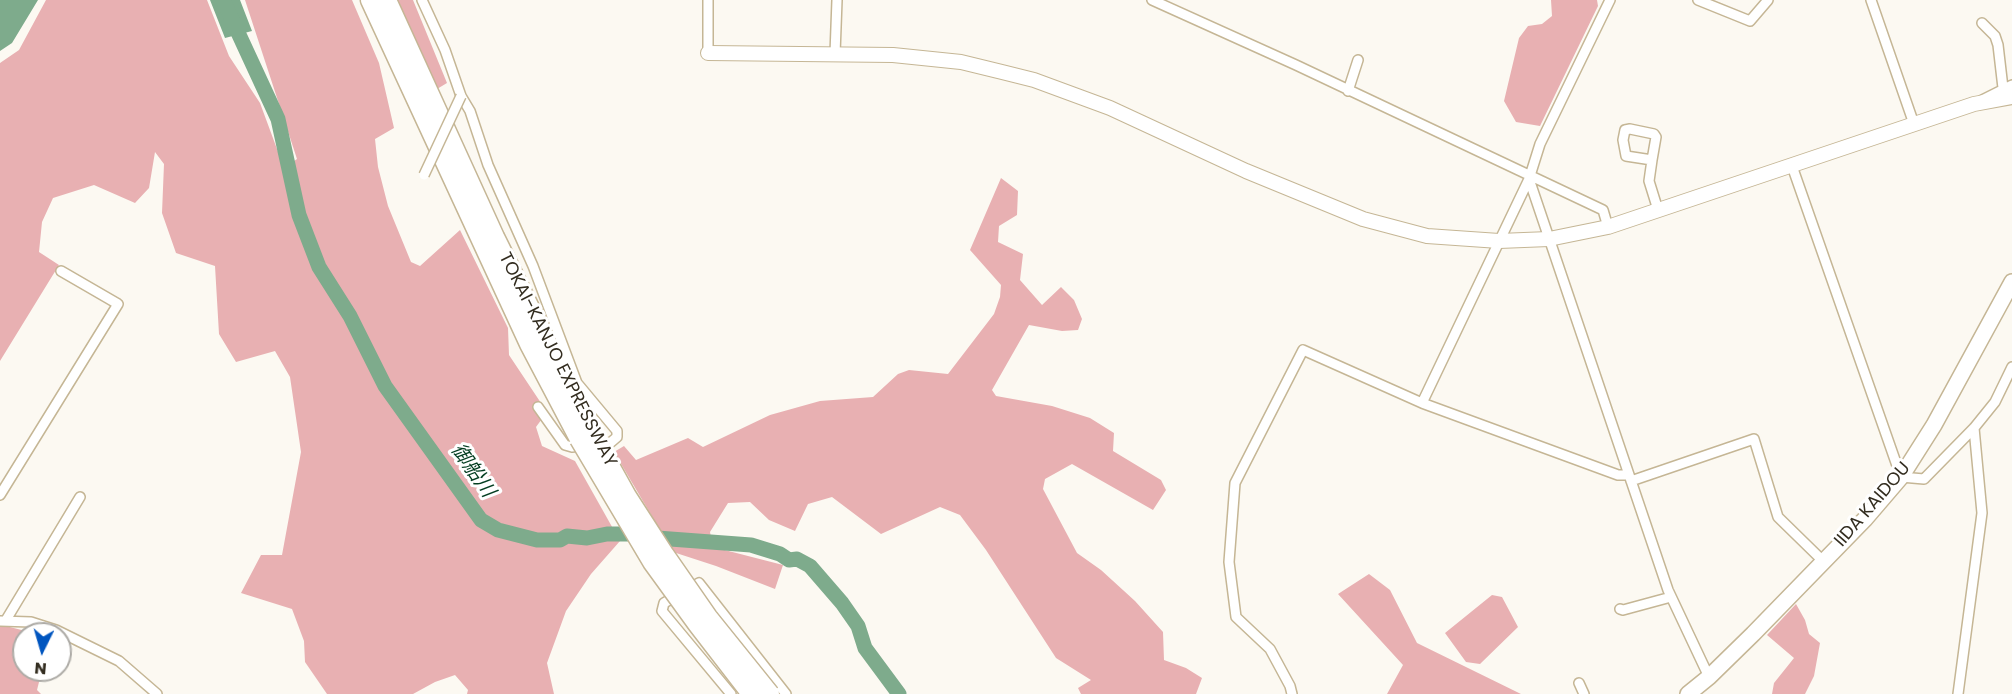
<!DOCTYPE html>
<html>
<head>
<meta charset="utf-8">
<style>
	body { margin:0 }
	#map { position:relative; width:2012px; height:694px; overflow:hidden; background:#fcf9f2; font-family:Poppins,sans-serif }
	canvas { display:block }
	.north { position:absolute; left:12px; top:622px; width:60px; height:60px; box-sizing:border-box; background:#fff; border:2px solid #adaba6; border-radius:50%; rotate:185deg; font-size:16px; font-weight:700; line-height:24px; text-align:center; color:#332d20 }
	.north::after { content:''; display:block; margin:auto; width:21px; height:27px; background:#0055bf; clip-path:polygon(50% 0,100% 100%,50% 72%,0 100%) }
</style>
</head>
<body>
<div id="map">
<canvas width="2012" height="694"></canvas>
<div class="north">N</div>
</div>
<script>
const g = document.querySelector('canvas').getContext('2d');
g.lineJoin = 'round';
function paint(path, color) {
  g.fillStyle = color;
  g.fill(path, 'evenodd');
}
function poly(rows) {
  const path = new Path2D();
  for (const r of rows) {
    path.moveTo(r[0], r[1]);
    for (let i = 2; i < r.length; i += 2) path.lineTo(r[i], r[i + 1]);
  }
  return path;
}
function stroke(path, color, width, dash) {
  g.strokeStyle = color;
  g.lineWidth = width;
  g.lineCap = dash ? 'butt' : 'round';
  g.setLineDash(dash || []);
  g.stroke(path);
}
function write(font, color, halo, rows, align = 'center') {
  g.font = font + ' Poppins,"Noto Sans JP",sans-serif';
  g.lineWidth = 6;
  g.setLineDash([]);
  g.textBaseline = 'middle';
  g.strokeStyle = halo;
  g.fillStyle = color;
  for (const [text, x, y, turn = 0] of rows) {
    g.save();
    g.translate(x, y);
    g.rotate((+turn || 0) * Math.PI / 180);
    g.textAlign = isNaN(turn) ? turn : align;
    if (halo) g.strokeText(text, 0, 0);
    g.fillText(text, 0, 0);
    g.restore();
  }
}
paint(poly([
	[46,0,207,0,229,56,260,103,284,168,297,159,245,0,352,0,379,63,394,128,375,139,378,167,388,206,411,262,420,266,460,230,508,328,509,355,547,412,536,427,542,446,575,461,620,541,591,574,566,611,547,663,554,694,467,694,468,690,455,675,435,682,413,694,327,694,305,662,304,641,292,609,241,593,261,555,282,555,301,452,290,377,275,351,236,362,219,334,215,266,176,253,162,213,164,164,155,152,149,188,135,203,94,185,53,198,42,222,39,252,59,265,0,361,0,63,19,50],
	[397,0,413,0,447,83,437,89],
	[1551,0,1597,0,1598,6,1540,126,1516,122,1504,101,1519,38,1528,26,1542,24,1552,16],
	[1001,178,1018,191,1017,215,999,226,998,242,1023,254,1020,280,1042,305,1061,287,1074,300,1082,319,1078,330,1062,331,1029,325,992,390,996,396,1052,406,1090,418,1114,433,1113,451,1161,480,1166,490,1153,510,1072,464,1045,479,1043,489,1077,553,1101,570,1135,601,1163,632,1164,660,1186,668,1202,678,1196,694,1081,694,1078,688,1091,680,1056,658,986,550,960,515,940,507,881,534,832,497,808,504,795,531,769,520,750,502,728,503,710,532,713,547,783,565,775,589,716,566,673,552,614,452,624,446,636,460,688,438,703,447,770,415,820,401,873,397,898,374,909,370,948,374,994,314,1000,297,1001,285,970,250],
	[1369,574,1390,590,1417,643,1521,694,1387,694,1403,665,1338,594],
	[1492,595,1502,597,1518,627,1480,664,1466,662,1445,633],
	[1796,604,1805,620,1809,634,1820,643,1814,676,1805,694,1772,694,1774,683,1794,658,1767,635],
	[0,626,6,626,37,634,24,634,24,670,42,670,37,690,41,694,0,694]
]), '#e8b0b2');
paint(poly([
	[0,0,38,0,12,43,0,51],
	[210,0,240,0,252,31,225,38]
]), '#7eab8c');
stroke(poly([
	[223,0,278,119,299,215,319,267,350,316,385,386,481,520,498,530,537,540,560,540,567,536,587,538,607,534,645,534,657,538,751,545,780,554,789,560,797,559,810,566,842,603,858,626,865,648,899,694]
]), '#7eab8c', 15);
const street = poly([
	[422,0,445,50,461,96,470,111,488,165,533,266,577,383,617,431,617,437,610,443,572,447,565,445,538,407],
	[1152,0,1296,65,1603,210,1608,227],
	[1610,0,1540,144,1529,179,1668,590,1709,677],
	[1698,0,1750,21,1768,0],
	[1871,0,1914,124],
	[1982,23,1995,36,1998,45,2003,88],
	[708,53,708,0],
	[835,54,837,0],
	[1348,91,1358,60],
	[1982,100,2012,85],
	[1652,160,1626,156,1623,140,1625,130,1630,129,1654,134,1656,137,1652,160,1649,181,1658,210],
	[1792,166,1901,477,1924,479,1974,428,1995,402,2012,367],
	[1422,403,1529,179],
	[1631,481,1754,439,1778,517,1823,561],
	[0,495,118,304,61,271],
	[1620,609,1623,610,1671,597],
	[6,620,80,497],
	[0,621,31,622,56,630,119,661,157,694],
	[1579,683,1584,694],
	[731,694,662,611,664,603,699,583,786,694],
	[1292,694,1290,686,1270,649,1236,617,1229,562,1235,483,1303,350,1422,403,1618,475,1628,475],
	[1958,694,1982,513,1974,428]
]);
const secondary = poly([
	[708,53,893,55,961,62,1002,72,1034,80,1110,108,1246,171,1363,219,1427,236,1499,241,1549,239,1608,227,1974,104,2012,97]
]);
const primary = poly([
	[1688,694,1709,677,1753,634,1865,519,1901,477,1934,425,2012,282]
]);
const highway = poly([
	[370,0,529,344,579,439],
	[387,0,495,237,592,433]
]);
stroke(street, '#c5b695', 12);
stroke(secondary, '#c5b695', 16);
stroke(primary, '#c5b695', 18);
stroke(highway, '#c5b695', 21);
stroke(street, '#fff', 9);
stroke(secondary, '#fff', 14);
stroke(primary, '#fff', 15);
stroke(highway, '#fff', 18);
const streetBridge = poly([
	[424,175,461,96]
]);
const highwayBridge = poly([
	[592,433,627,496,665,555,708,617,770,694],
	[579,439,652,562,697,624,751,694]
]);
stroke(streetBridge, '#c5b695', 12, []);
stroke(highwayBridge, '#c5b695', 21, []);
stroke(streetBridge, '#fff', 9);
stroke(highwayBridge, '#fff', 18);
write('18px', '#332d20', '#fff', [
	["TOKAI-KANJO EXPRESSWAY",557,360,63],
	["IIDA KAIDOU",1873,505,-49]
]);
write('italic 20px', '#033d20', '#fff', [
	["御船川",472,471,55]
]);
</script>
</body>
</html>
